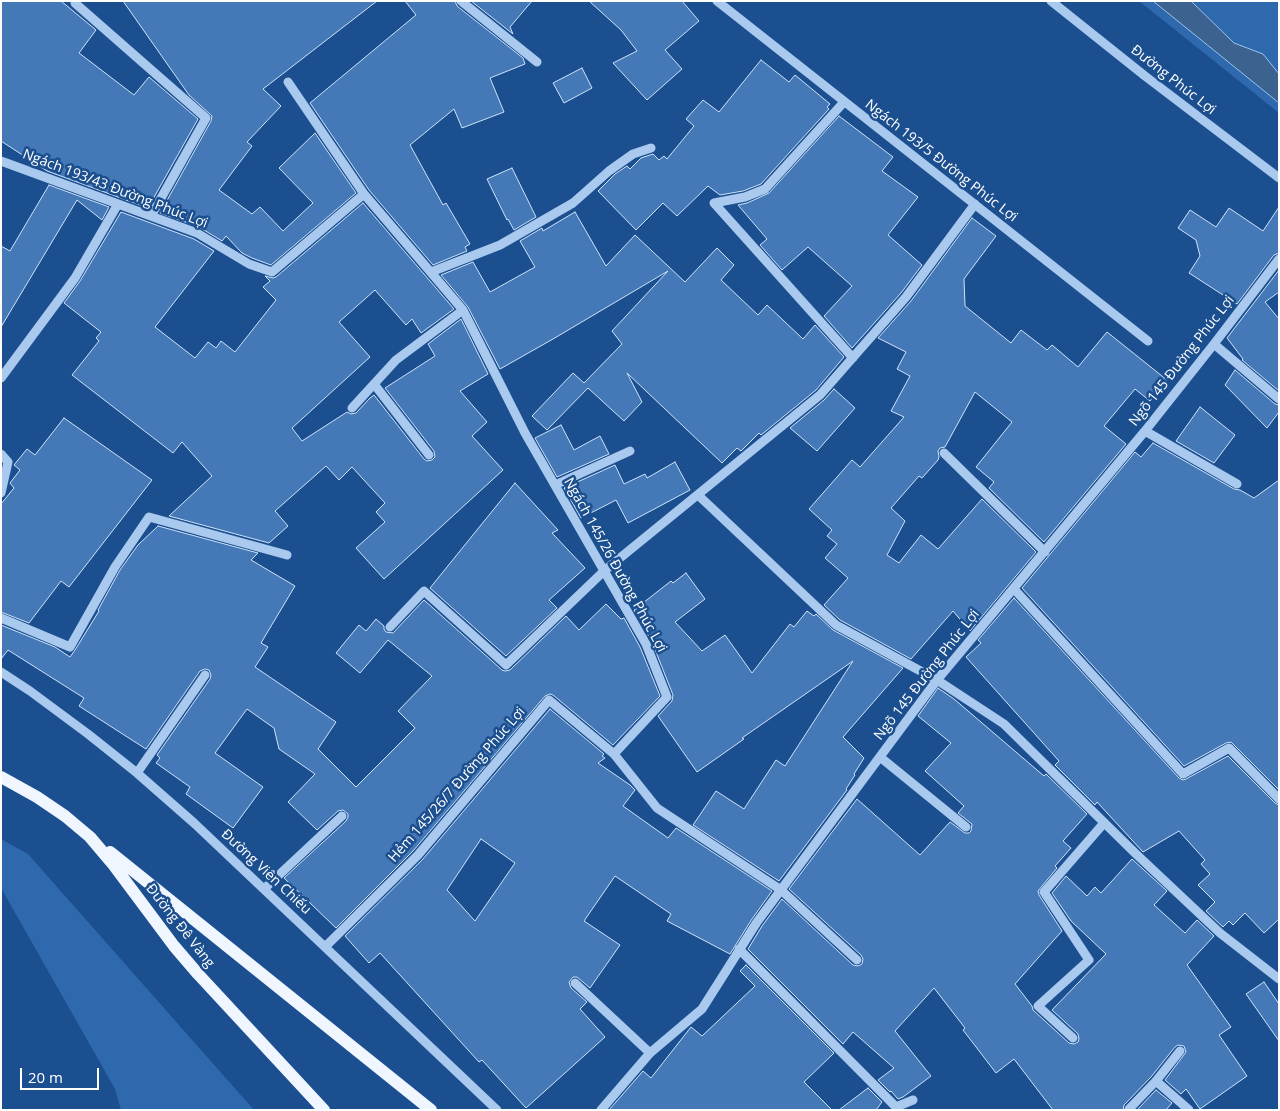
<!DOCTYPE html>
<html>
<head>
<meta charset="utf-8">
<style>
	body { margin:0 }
	#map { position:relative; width:1280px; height:1111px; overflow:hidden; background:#1b4f8f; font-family:"Open Sans",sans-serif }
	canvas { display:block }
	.frame { position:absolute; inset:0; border:2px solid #fff; pointer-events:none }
	.scale { position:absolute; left:20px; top:1068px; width:79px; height:22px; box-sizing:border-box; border:2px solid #fff; border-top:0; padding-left:6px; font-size:15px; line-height:18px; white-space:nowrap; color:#fff; -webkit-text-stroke:4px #1b4f8f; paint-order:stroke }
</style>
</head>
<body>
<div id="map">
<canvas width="1280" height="1111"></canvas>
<div class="frame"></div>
<div class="scale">20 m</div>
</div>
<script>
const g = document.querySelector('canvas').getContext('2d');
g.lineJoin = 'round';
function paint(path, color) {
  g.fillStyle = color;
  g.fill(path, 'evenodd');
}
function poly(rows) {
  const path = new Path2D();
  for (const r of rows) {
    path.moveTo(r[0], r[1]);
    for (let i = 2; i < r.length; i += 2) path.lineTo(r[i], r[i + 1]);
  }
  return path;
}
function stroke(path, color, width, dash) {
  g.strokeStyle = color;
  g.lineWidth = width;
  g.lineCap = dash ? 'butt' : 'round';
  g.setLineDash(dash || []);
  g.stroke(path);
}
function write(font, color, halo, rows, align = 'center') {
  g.font = font + ' "Open Sans",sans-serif';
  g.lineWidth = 5;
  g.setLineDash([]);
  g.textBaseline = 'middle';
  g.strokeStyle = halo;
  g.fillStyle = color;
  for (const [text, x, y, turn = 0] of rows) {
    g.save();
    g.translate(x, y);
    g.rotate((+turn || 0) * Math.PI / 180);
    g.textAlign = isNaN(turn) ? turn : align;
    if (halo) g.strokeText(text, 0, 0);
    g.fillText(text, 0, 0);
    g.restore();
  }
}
paint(poly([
	[1139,1,1279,1,1279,113],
	[1,839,28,854,254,1110,121,1110,115,1089,1,888]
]), '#2e69ad');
const water = poly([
	[1153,1,1191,1,1234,43,1263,54,1279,74,1279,103,1153,1]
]);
paint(water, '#3c6290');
stroke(water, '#9cc4f0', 1);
const building = poly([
	[1,1,61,1,96,30,79,53,134,95,149,77,198,119,148,208,47,171,1,141,1,1],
	[123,1,377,1,263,89,281,106,247,142,252,146,219,190,252,214,260,207,283,231,313,203,279,168,315,133,356,193,271,265,252,258,242,253,226,236,222,241,199,227,160,213,211,121,212,116,189,95,123,1],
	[405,1,455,1,457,6,523,58,525,64,490,78,504,112,462,128,454,109,410,145,443,205,446,203,470,244,465,247,467,251,433,265,369,190,310,103,416,15,405,1],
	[471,1,532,1,510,27,513,34,471,1],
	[589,1,682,1,699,21,665,50,682,69,647,100,613,63,637,51,621,30,589,1],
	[761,60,789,82,795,75,830,104,827,107,829,109,761,184,743,191,720,195,708,186,677,216,663,203,636,230,598,191,615,174,627,166,630,169,641,158,653,154,659,160,664,156,667,159,694,126,686,119,703,100,719,112,761,60],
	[582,68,592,88,564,103,553,83,582,68],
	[839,116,893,157,882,171,918,197,888,235,922,265,901,293,852,348,824,316,852,286,808,247,782,270,760,245,767,239,738,205,747,203,769,193,839,116],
	[512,168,536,217,514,230,508,219,507,220,487,179,512,168],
	[49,185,109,207,102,220,77,200,1,327,1,246,10,251,49,185],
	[363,203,454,309,421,333,412,319,406,325,375,290,339,322,370,357,292,428,302,441,347,412,351,414,356,413,370,398,374,395,424,459,427,461,432,460,435,457,434,451,385,388,435,356,428,344,461,319,488,374,460,391,487,422,472,436,503,470,384,579,356,548,385,522,376,512,385,503,352,467,339,480,326,466,275,511,288,526,269,543,169,516,212,476,182,442,173,453,72,375,99,341,96,338,101,332,64,303,80,281,121,212,194,239,214,251,155,327,195,358,208,342,216,348,221,341,235,352,276,300,263,287,270,281,265,276,273,278,276,277,363,203],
	[1279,207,1279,253,1274,255,1237,304,1189,273,1200,256,1196,240,1178,228,1190,210,1216,227,1229,208,1263,231,1279,207],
	[575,212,606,266,635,235,685,282,717,248,734,265,721,280,758,315,767,305,803,339,815,325,844,357,816,390,761,435,759,433,741,451,737,448,722,463,627,373,642,402,624,421,588,388,547,430,532,416,573,373,584,383,622,344,612,331,668,271,553,339,500,369,468,307,441,275,473,262,490,292,535,267,520,241,542,228,543,231,575,212],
	[972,218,996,236,964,279,965,306,1011,343,1021,330,1047,350,1052,345,1078,367,1107,332,1167,380,1150,401,1135,389,1104,426,1126,444,1044,542,989,488,994,482,976,467,1012,422,975,392,945,447,940,448,938,451,939,457,938,460,922,478,919,476,891,508,905,521,887,555,899,563,921,535,938,549,982,499,1036,552,970,631,953,611,911,659,840,620,824,605,848,578,825,558,837,544,827,536,832,530,809,509,852,460,860,467,904,417,891,411,910,376,897,369,906,352,878,338,911,301,972,218],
	[1279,270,1279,292,1265,302,1279,319,1279,391,1242,360,1243,359,1227,338,1279,270],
	[1235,370,1275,404,1279,405,1279,412,1267,428,1225,385,1235,370],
	[834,389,855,408,817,451,790,428,824,400,834,389],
	[1200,407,1235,435,1214,463,1176,441,1200,407],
	[64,418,152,480,69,587,61,581,29,623,1,612,1,504,14,488,10,483,20,470,14,465,27,449,35,455,64,418],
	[561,425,574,450,600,436,609,454,557,477,535,438,561,425],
	[1153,443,1234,489,1240,490,1254,498,1279,480,1279,790,1231,742,1226,743,1184,766,1022,588,1135,452,1141,457,1153,443],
	[675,462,690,490,628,523,616,500,581,518,564,488,615,465,624,484,645,474,647,478,675,462],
	[515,483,558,530,552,533,585,568,549,600,557,608,506,656,430,588,515,483],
	[158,526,258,553,251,560,295,586,261,643,268,647,255,667,336,722,318,749,356,787,415,728,398,711,432,676,388,640,360,673,336,653,359,625,366,631,376,619,384,626,384,629,386,632,393,633,424,600,502,670,505,671,510,670,566,616,579,630,606,604,621,619,624,618,640,647,660,696,613,745,553,695,550,694,545,696,413,851,336,928,284,878,346,821,348,817,348,814,343,810,338,811,317,830,288,802,315,774,279,749,274,728,247,709,215,753,263,787,233,828,186,794,190,787,156,763,160,758,157,755,210,679,211,675,209,670,205,669,200,671,146,749,79,706,84,698,8,650,1,659,1,625,55,647,70,657,75,650,99,611,98,610,120,570,138,545,158,526],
	[686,573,705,599,675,622,702,651,725,635,752,673,790,624,794,627,807,611,814,616,816,614,833,630,903,668,843,737,864,758,854,774,855,775,846,789,847,790,779,881,693,825,716,791,744,809,776,760,785,766,853,661,742,738,744,739,697,772,658,716,672,701,673,695,652,642,634,610,671,581,673,583,686,573],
	[1014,598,1179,778,1183,780,1186,779,1228,756,1275,803,1279,805,1279,919,1264,933,1245,913,1233,925,1229,921,1223,927,1206,911,1215,902,1198,885,1210,874,1201,864,1205,860,1179,831,1143,852,1097,802,1095,805,1055,765,1059,761,966,657,981,643,978,640,1014,598],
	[938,688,954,699,1044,776,1046,774,1087,814,1063,841,1071,848,1055,866,1057,868,1038,891,1039,895,1062,931,1015,984,1032,1006,1033,1010,1069,1043,1074,1044,1078,1042,1079,1039,1078,1034,1052,1010,1106,954,1071,921,1052,893,1066,876,1087,896,1095,887,1101,893,1132,859,1167,891,1154,905,1185,933,1197,920,1214,936,1187,965,1231,1027,1219,1035,1247,1076,1200,1109,1186,1089,1181,1094,1165,1080,1186,1052,1184,1046,1178,1045,1175,1047,1151,1077,1124,1105,1123,1110,1053,1110,1014,1059,996,1073,963,1030,965,1028,934,988,895,1031,931,1076,903,1097,898,1099,891,1091,890,1092,878,1080,894,1068,853,1032,843,1044,748,949,762,926,782,899,853,965,858,966,862,964,863,959,861,955,789,889,857,799,920,855,950,822,965,833,969,833,971,831,972,824,958,813,964,806,925,771,951,743,918,716,938,688],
	[550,709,604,754,602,756,605,758,598,763,630,785,635,790,623,806,668,838,676,828,772,891,752,919,730,954,667,921,671,914,615,876,584,921,620,945,590,988,577,977,573,977,569,982,571,988,587,1002,580,1009,605,1037,526,1108,482,1060,479,1062,380,953,369,963,345,936,423,859,550,709],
	[481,839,515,863,475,921,447,890,481,839],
	[746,965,834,1053,804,1082,832,1110,609,1110,643,1071,651,1078,691,1027,702,1036,755,986,740,971,746,965],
	[1264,982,1279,1004,1279,1041,1246,994,1264,982],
	[868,1088,882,1102,876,1110,839,1110,868,1088],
	[1156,1090,1172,1103,1166,1110,1137,1110,1156,1090]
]);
paint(building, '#4478b7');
stroke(building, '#cfe3fa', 1);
stroke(poly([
	[461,1,537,62],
	[717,1,1148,341],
	[1051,1,1145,76,1279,178],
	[75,3,206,118,151,216],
	[288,82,364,194,463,310,525,433,646,644,667,697,614,754,657,808,781,890,857,960],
	[1,161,197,233,249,264,272,272,364,194],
	[714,203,853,358],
	[714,203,745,197,765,189,844,102],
	[431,272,500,245,573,203,609,171,633,154,651,148],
	[1214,344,1279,399],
	[1,378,75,278,118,204],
	[374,384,429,455],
	[352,408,396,360,463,310],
	[1145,431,1237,484],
	[944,453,1045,552],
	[1,454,8,462,1,493],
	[555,485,630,451],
	[698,495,836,625,937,680,1004,724,1135,853,1220,933,1279,979],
	[1014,589,1183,774,1229,748,1279,799],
	[1,618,70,647,115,567,149,517,287,555],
	[390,627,424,591,506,665,604,571,820,395,906,297,975,204],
	[1,672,30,691,88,734,137,773,194,823,497,1110],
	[880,757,966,827],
	[137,773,205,675],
	[264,889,342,816],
	[325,947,418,855,549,700,614,754],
	[739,949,896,1107,913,1100],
	[575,983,650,1053],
	[1073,1038,1038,1006,1089,960,1044,892,1104,823],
	[1156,1081,1189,1110],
	[601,1110,650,1053,702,1009,757,922,937,680,1145,431,1214,344,1279,259],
	[1130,1110,1129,1109,1156,1081,1180,1051]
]), '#a9c9ee', 9);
stroke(poly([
	[1,777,37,797,65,816,90,837,112,863,174,946,198,974,324,1110],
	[110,852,431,1110]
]), '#f0f6ff', 12);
write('14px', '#fff', '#1b4f8f', [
	["Đường Phúc Lợi",1173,80,38],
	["Ngách 193/5 Đường Phúc Lợi",941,161,38],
	["Ngách 193/43 Đường Phúc Lợi",115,189,21],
	["Ngõ 145 Đường Phúc Lợi",1182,361,-52],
	["Ngách 145/26 Đường Phúc Lợi",615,565,61],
	["Ngõ 145 Đường Phúc Lợi",927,675,-52],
	["Hẻm 145/26/7 Đường Phúc Lợi",457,785,-49],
	["Đường Viên Chiếu",266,872,43],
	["Đường Đê Vàng",180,926,52]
]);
</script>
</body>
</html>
